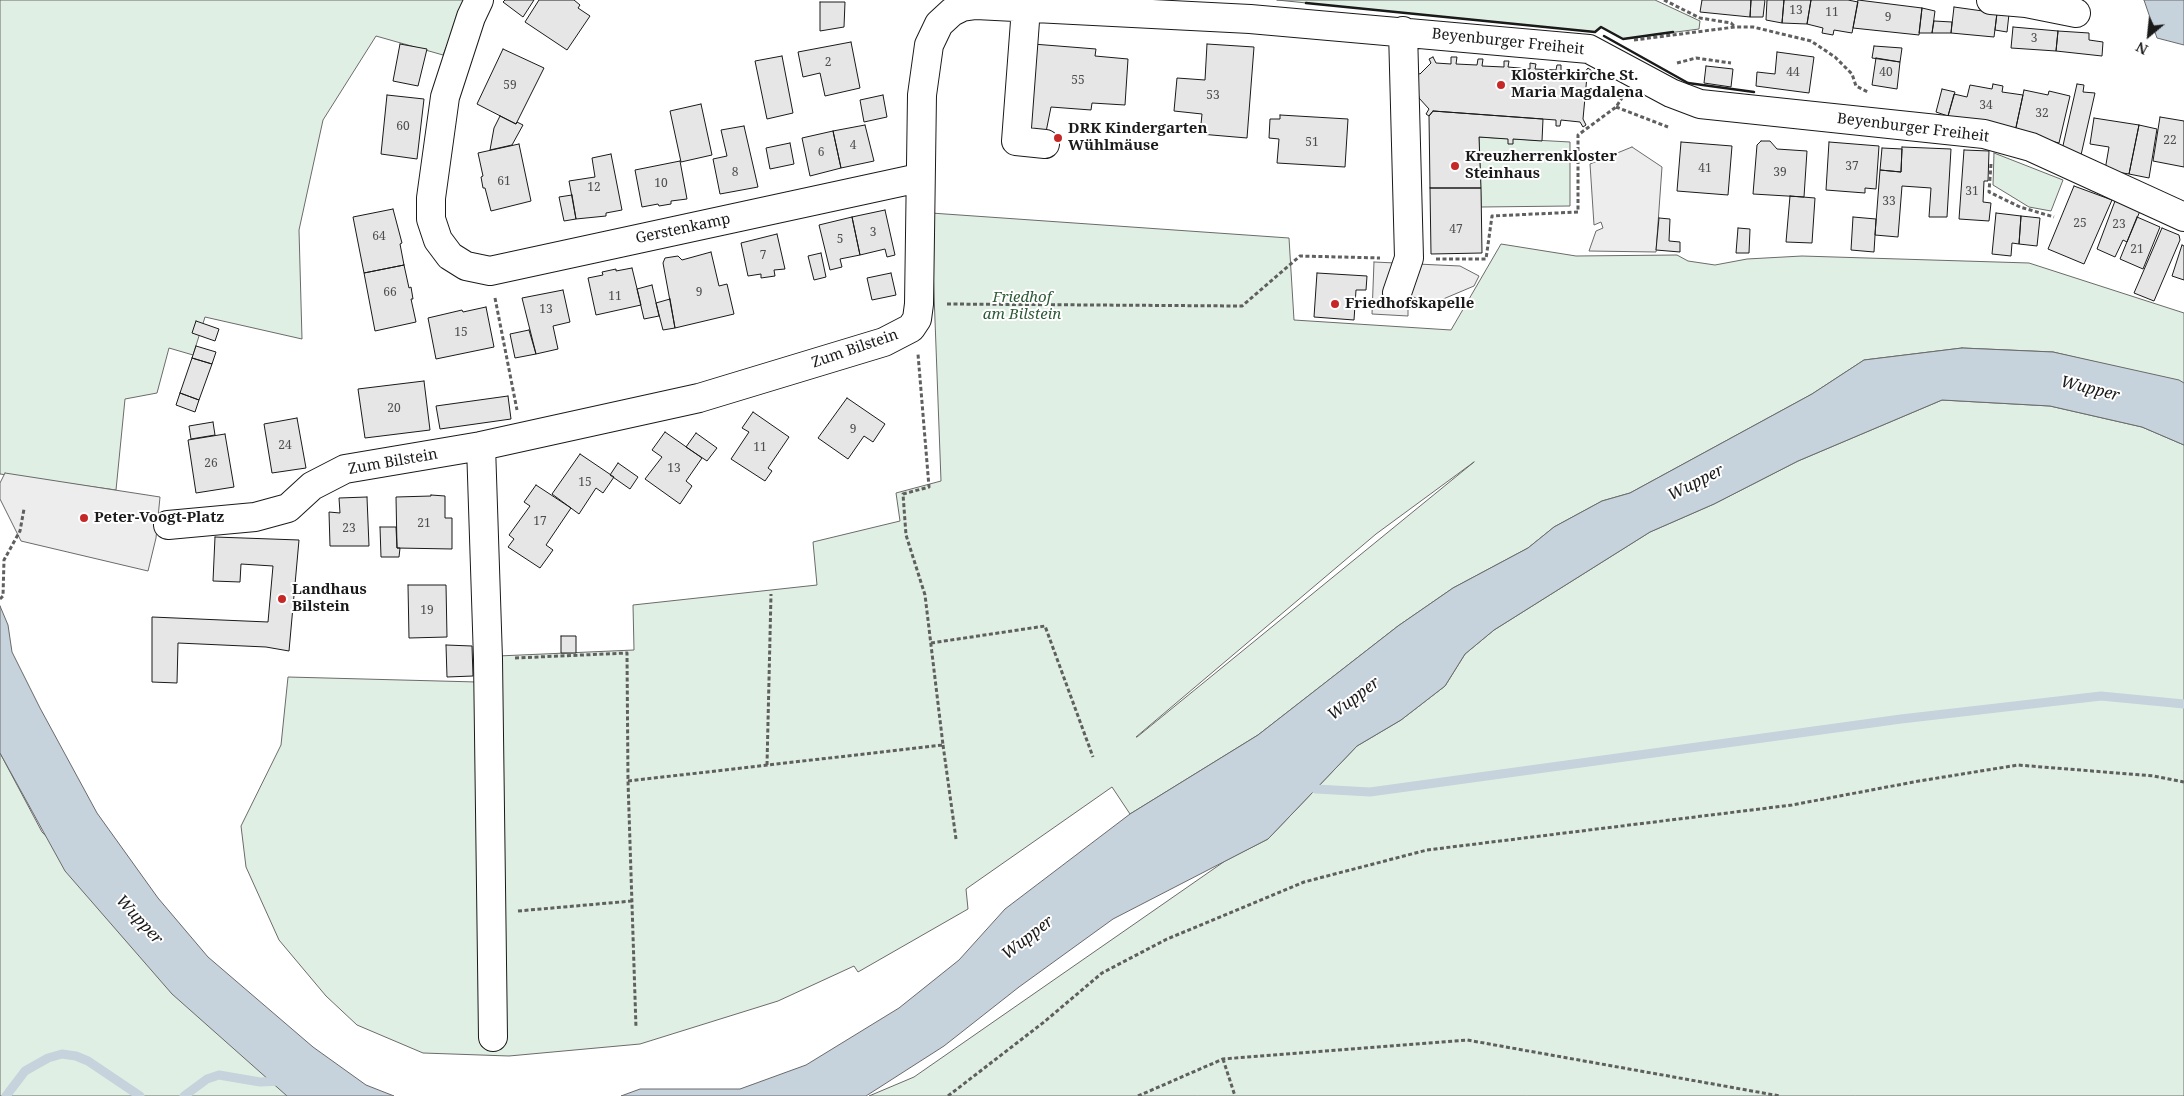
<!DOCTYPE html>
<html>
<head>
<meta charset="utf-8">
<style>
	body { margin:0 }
	#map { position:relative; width:2184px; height:1096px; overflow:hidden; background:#fff; font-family:"Noto Serif",serif }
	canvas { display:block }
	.north { position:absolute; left:2124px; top:10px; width:50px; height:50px; -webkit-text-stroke:4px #fff; paint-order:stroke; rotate:208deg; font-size:14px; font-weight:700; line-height:20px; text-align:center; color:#1a1a1a }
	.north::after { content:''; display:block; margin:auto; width:18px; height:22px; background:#1a1a1a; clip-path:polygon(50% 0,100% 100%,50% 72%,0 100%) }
</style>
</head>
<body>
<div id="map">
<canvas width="2184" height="1096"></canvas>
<div class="north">N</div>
</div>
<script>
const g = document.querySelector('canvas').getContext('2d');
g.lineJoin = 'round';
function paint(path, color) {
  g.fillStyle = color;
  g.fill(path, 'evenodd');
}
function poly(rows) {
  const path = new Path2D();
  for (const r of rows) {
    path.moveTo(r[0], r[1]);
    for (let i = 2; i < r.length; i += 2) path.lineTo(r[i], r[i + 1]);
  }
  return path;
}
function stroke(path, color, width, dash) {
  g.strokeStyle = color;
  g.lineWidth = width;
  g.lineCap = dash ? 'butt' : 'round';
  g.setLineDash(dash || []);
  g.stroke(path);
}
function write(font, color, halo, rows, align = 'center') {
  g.font = font + ' "Noto Serif",serif';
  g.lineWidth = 4;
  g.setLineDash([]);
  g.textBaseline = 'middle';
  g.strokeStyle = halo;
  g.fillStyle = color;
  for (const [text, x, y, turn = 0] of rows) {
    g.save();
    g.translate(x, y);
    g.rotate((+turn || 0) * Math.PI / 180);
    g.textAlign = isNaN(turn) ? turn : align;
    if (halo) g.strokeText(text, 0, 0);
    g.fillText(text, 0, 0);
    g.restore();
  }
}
const green = poly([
	[0,0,466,0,443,55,376,36,323,120,299,230,302,339,205,317,193,355,169,348,157,393,125,399,116,490,0,474,0,0],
	[1277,0,1655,0,1700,21,1699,29,1623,39,1601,27,1595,32,1277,0],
	[1479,137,1570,142,1570,206,1481,207,1479,137],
	[1994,153,2063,180,2051,211,2029,207,1993,185,1994,153],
	[931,213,1289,238,1294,320,1451,330,1501,244,1576,256,1677,255,1688,261,1715,265,1747,259,1802,256,2029,263,2184,313,2184,383,2053,352,1962,348,1864,360,1812,394,1630,493,1602,501,1554,527,1528,548,1453,588,1398,626,1258,735,1130,814,1112,787,966,889,968,909,858,972,854,966,778,1001,640,1044,509,1056,423,1053,357,1025,326,996,279,940,246,867,241,826,281,745,288,677,477,682,498,656,634,650,633,605,817,585,813,542,900,521,896,493,941,481,931,213],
	[1474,462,1137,737,1136,737,1376,534,1474,462],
	[1942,400,2050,406,2142,427,2184,445,2184,1096,869,1096,914,1077,1225,861,1268,839,1357,746,1401,720,1445,686,1465,654,1494,630,1650,532,1714,504,1798,461,1942,400],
	[0,753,42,832,294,1096,0,1096,0,753]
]);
paint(green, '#e0efe3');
stroke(green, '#6a6a6a', 1);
const parking = poly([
	[1632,147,1662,167,1656,252,1589,251,1596,231,1603,228,1601,222,1594,225,1590,164,1632,147],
	[1374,262,1460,266,1479,276,1474,286,1429,305,1408,294,1408,316,1372,314,1374,262],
	[5,473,160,497,156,538,148,571,21,541,0,499,0,483,5,473]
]);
paint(parking, '#ededed');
stroke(parking, '#6a6a6a', 1);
const water = poly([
	[2144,0,2184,0,2184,45,2157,38,2144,0],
	[1962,348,2053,352,2179,380,2184,383,2184,445,2142,427,2050,406,1942,400,1798,461,1714,504,1650,532,1494,630,1465,654,1445,686,1401,720,1357,746,1268,839,1113,919,1019,987,944,1046,866,1096,621,1096,640,1089,740,1089,806,1065,899,1008,959,960,1005,909,1130,814,1258,735,1398,626,1453,588,1528,548,1554,527,1602,501,1630,493,1812,394,1864,360,1962,348],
	[0,606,8,625,12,652,40,708,97,813,158,898,208,957,313,1047,366,1085,394,1096,287,1096,172,994,65,871,0,753,0,606]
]);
paint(water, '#c6d2dc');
stroke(water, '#6a6a6a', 1);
stroke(poly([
	[1306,785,1316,789,1370,792,1901,719,2101,696,2184,704],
	[6,1096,25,1071,48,1058,62,1054,76,1056,88,1061,140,1096],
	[184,1096,207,1079,219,1075,260,1082,282,1081]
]), '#c6d2dc', 9);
const building = poly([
	[505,0,534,0,523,17,503,2,505,0],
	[539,0,574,0,580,5,578,8,590,16,567,50,525,22,539,0],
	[1702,0,1751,0,1750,17,1700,12,1702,0],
	[1751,0,1765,0,1763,17,1750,17,1751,0],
	[1767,0,1784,0,1782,23,1766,20,1767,0],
	[1784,0,1811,0,1807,24,1782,23,1784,0],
	[1811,0,1848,0,1858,2,1852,33,1834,30,1833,35,1822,33,1823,28,1807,24,1811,0],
	[1858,0,1922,8,1919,35,1853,28,1858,0],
	[820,2,845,2,844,27,820,31,820,2],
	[1954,7,1997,13,1994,37,1951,33,1954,7],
	[1922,8,1935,11,1932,33,1919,33,1922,8],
	[1997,13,2009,14,2007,32,1995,30,1997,13],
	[1934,21,1952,22,1951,33,1932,33,1934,21],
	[2013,27,2058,31,2056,51,2011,48,2013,27],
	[2058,31,2089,33,2089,40,2103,42,2102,56,2056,51,2058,31],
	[851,42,860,88,825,96,820,73,803,77,798,52,851,42],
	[400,44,427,49,418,86,393,81,400,44],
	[1033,44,1096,49,1095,56,1128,59,1125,105,1092,103,1091,110,1051,107,1046,132,1026,130,1033,44],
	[1207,44,1254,47,1247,138,1200,134,1202,114,1174,111,1177,78,1205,80,1207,44],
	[1874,46,1902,48,1900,62,1872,58,1874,46],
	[503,49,544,68,516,124,477,104,503,49],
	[1777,52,1814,57,1809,93,1756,86,1757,72,1775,74,1777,52],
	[782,56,793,113,767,119,755,61,782,56],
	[1433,57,1436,63,1451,64,1451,57,1457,57,1456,64,1477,65,1478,59,1483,59,1482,66,1504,67,1504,61,1509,61,1508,67,1530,69,1530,63,1536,64,1535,69,1556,70,1557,65,1561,65,1561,71,1584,73,1588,68,1592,71,1587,76,1583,119,1586,125,1583,127,1580,122,1561,120,1560,126,1556,126,1556,120,1433,111,1429,116,1426,114,1429,109,1419,98,1414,72,1420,74,1431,63,1429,59,1433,57],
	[1876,58,1900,62,1897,89,1872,85,1876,58],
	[1706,66,1733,69,1731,87,1704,83,1706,66],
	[1993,84,2003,86,2002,92,2023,95,2015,132,1948,116,1954,94,1967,97,1970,85,1992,89,1993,84],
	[2077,84,2084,85,2083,92,2095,93,2081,155,2062,150,2077,84],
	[1942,89,1955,92,1948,116,1936,112,1942,89],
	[2024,90,2048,95,2049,91,2070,96,2059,143,2015,132,2024,90],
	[387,95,424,99,417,159,381,154,387,95],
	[883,95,887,117,864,122,860,100,883,95],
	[701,104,712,155,681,162,670,111,701,104],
	[1433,111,1543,119,1542,141,1513,139,1513,144,1508,144,1508,139,1479,137,1481,188,1430,188,1429,116,1433,111],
	[1280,115,1348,119,1345,167,1277,163,1279,139,1269,138,1270,119,1280,119,1280,115],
	[500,116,516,124,517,122,523,125,512,145,490,150,494,128,500,116],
	[2160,117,2184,121,2184,167,2153,161,2160,117],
	[2094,118,2139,125,2129,174,2105,170,2109,147,2090,144,2094,118],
	[865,125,874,161,841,168,833,131,865,125],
	[2139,125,2157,129,2149,178,2129,174,2139,125],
	[744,126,758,187,720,194,713,159,727,156,721,130,744,126],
	[833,131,841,168,810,176,802,138,833,131],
	[1761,141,1770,141,1777,149,1807,151,1804,197,1753,194,1757,145,1761,141],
	[1681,142,1732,146,1728,195,1677,191,1681,142],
	[1829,142,1879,146,1876,189,1865,188,1865,193,1826,190,1829,142],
	[790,143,794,164,770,169,766,148,790,143],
	[519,144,531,201,491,211,485,188,483,188,481,177,483,176,478,153,519,144],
	[1902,147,1951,149,1947,217,1929,217,1931,188,1902,186,1898,237,1875,235,1880,170,1901,172,1902,147],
	[1882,148,1902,149,1901,172,1880,170,1882,148],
	[1964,150,1989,151,1988,181,1984,181,1983,202,1991,203,1989,221,1959,219,1964,150],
	[611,154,622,210,606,213,606,216,576,219,569,181,595,177,592,158,611,154],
	[680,161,687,199,671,201,671,204,659,206,658,204,642,207,635,170,680,161],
	[2074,186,2112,200,2084,264,2048,249,2074,186],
	[1430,188,1481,188,1482,253,1431,254,1430,188],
	[572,195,576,219,564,221,559,197,572,195],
	[1790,196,1815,198,1812,243,1786,242,1790,196],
	[2115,201,2140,211,2127,242,2123,240,2115,257,2097,249,2115,201],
	[393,209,402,243,400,244,404,265,364,273,353,217,393,209],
	[885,210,895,255,887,257,885,249,860,255,852,217,885,210],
	[1996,213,2021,216,2019,244,2012,243,2011,256,1992,254,1996,213],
	[2021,216,2040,218,2037,246,2019,244,2021,216],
	[852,217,860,255,840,259,842,267,830,270,819,225,852,217],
	[1853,217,1876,219,1874,252,1851,250,1853,217],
	[2137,217,2160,227,2143,269,2120,259,2137,217],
	[1659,218,1670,219,1669,241,1680,242,1680,252,1656,250,1659,218],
	[1738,228,1750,229,1749,253,1736,253,1738,228],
	[2162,228,2179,235,2180,240,2154,301,2134,293,2162,228],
	[777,234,785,269,774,270,775,276,761,278,761,274,748,276,741,243,777,234],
	[2182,245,2184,246,2184,280,2172,276,2182,245],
	[711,252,719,286,727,284,734,314,675,328,663,263,665,258,678,256,682,260,711,252],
	[821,253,826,277,814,280,808,256,821,253],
	[404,265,409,288,411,287,413,299,411,299,416,322,375,331,364,273,404,265],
	[632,268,641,305,596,315,588,278,603,275,602,272,616,269,616,271,632,268],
	[891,273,896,295,872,300,867,278,891,273],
	[1317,273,1367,276,1366,290,1356,290,1354,320,1314,317,1317,273],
	[652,285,659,316,644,319,637,289,652,285],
	[563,290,570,322,553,326,558,349,536,354,522,298,563,290],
	[670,299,675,328,663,330,656,303,670,299],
	[486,307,494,347,436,359,428,318,462,310,463,312,486,307],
	[196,321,219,329,215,341,192,333,196,321],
	[529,330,536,354,515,358,510,334,529,330],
	[196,346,216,352,212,364,192,358,196,346],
	[192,358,212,364,199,400,180,393,192,358],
	[424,381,430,430,365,438,358,389,424,381],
	[180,393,199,400,195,412,176,405,180,393],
	[508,396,511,419,440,429,436,406,508,396],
	[847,398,885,424,873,442,864,436,848,459,818,438,847,398],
	[753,412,789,437,768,468,772,471,765,481,731,459,749,432,742,428,753,412],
	[297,418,306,468,272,473,264,424,297,418],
	[213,422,215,435,191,439,189,426,213,422],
	[665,432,702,458,686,481,692,486,680,504,645,479,662,457,652,450,665,432],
	[696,433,717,448,707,461,686,447,696,433],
	[225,434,234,487,196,493,188,440,225,434],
	[580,454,614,477,603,493,596,488,579,514,552,494,580,454],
	[618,463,638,477,630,489,610,475,618,463],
	[536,485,571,508,546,545,553,550,540,568,508,547,514,539,509,535,530,506,524,502,536,485],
	[431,495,445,496,445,518,452,518,452,549,397,548,396,497,431,496,431,495],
	[367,497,369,546,330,546,329,512,340,513,339,498,367,497],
	[380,527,396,527,397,548,400,548,399,557,381,557,380,527],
	[215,537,299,540,289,651,266,647,178,643,177,683,152,682,152,617,268,622,273,566,241,564,240,582,213,581,215,537],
	[408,585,446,585,447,637,409,638,408,585],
	[561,636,576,636,576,653,561,653,561,636],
	[446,645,472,646,473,676,447,677,446,645]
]);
paint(building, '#e6e6e6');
stroke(building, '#1a1a1a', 1);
const minor = poly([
	[479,0,471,17,445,97,431,198,431,219,438,240,450,256,466,266,490,271,919,178],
	[1991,0,2026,3,2076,13],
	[1026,8,1016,141,1045,144],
	[1397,293,1409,258,1403,31],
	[481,446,488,659,493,1037],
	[168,525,255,517,288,508,312,486,345,469,481,446,699,398,884,342,911,328,917,319,919,304,922,95,929,45,939,24,952,12,962,7,976,5,1250,19,1589,49,1671,93,1700,104,1984,134,2031,147,2184,217]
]);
stroke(minor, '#1a1a1a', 30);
stroke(poly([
	[1664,0,1700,18,1731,23,1735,27],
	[1634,40,1735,27,1753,27,1811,41,1835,57,1852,74,1856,86,1868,92],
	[1677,63,1696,58,1731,63],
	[1616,107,1668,127],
	[1991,164,1989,192,2020,207,2054,217],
	[1436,259,1486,259,1492,216,1578,212,1578,135,1616,107,1622,98],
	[495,298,517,410],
	[947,304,1242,306,1300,256,1380,258],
	[0,599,3,596,4,560,20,531,24,509],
	[931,643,1045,626,1093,757],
	[515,658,627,653,628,781,636,1028],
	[943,745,956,839],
	[767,765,771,594],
	[628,781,943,745,925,595,906,535,903,494,929,487,918,354],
	[518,911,632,901],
	[1223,1059,1235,1096],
	[948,1096,1044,1022,1102,973,1167,939,1304,882,1427,850,1792,805,1919,781,2018,765,2154,776,2184,782],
	[1138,1096,1223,1059,1467,1040,1780,1096]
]), '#5f5f5f', 3, [4, 2.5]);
stroke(minor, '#fff', 28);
stroke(poly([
	[1306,3,1595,32,1601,27,1623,39,1673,32],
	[1604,36,1688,83,1754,92]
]), '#1a1a1a', 2.5);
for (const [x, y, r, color] of [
	[1501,85,5,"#c62828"],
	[1058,138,5,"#c62828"],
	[1455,166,5,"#c62828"],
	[1335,304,5,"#c62828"],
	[84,518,5,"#c62828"],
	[282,599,5,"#c62828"]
]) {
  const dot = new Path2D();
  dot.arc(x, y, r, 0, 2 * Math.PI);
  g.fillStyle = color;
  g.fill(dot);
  stroke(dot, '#fff', 2);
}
write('12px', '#4d4d4d', null, [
	["13",1796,11],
	["11",1832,13],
	["9",1888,18],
	["3",2034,39],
	["2",828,63],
	["44",1793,73],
	["40",1886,73],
	["55",1078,81],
	["59",510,86],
	["53",1213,96],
	["34",1986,106],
	["32",2042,114],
	["60",403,127],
	["22",2170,141],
	["51",1312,143],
	["4",853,146],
	["6",821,153],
	["37",1852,167],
	["41",1705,169],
	["8",735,173],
	["39",1780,173],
	["61",504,182],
	["10",661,184],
	["12",594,188],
	["31",1972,192],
	["33",1889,202],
	["25",2080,224],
	["23",2119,225],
	["47",1456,230],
	["3",873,233],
	["64",379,237],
	["5",840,240],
	["21",2137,250],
	["7",763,256],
	["66",390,293],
	["9",699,293],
	["11",615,297],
	["13",546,310],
	["15",461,333],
	["20",394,409],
	["9",853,430],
	["24",285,446],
	["11",760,448],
	["26",211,464],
	["13",674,469],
	["15",585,483],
	["17",540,522],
	["21",424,524],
	["23",349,529],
	["19",427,611]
]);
write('15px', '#1a1a1a', '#fff', [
	["Beyenburger Freiheit",1508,42,6],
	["Beyenburger Freiheit",1913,128,7],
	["Gerstenkamp",683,229,-12],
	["Zum Bilstein",855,349,-19],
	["Zum Bilstein",393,462,-10]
]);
write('bold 15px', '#1a1a1a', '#fff', [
	["Klosterkirche St.",1511,76],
	["Maria Magdalena",1511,93],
	["DRK Kindergarten",1068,129],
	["Wühlmäuse",1068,146],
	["Kreuzherrenkloster",1465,157],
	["Steinhaus",1465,174],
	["Friedhofskapelle",1345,304],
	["Peter-Voogt-Platz",94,518],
	["Landhaus",292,590],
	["Bilstein",292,607]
], 'left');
write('italic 15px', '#2b5a34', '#fff', [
	["Friedhof",1022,298],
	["am Bilstein",1022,315]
]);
write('italic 16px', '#1a1a1a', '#fff', [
	["Wupper",2090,389,14],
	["Wupper",1696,483,-27],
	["Wupper",1354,699,-37],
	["Wupper",139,920,47],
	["Wupper",1028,938,-38]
]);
</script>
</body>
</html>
